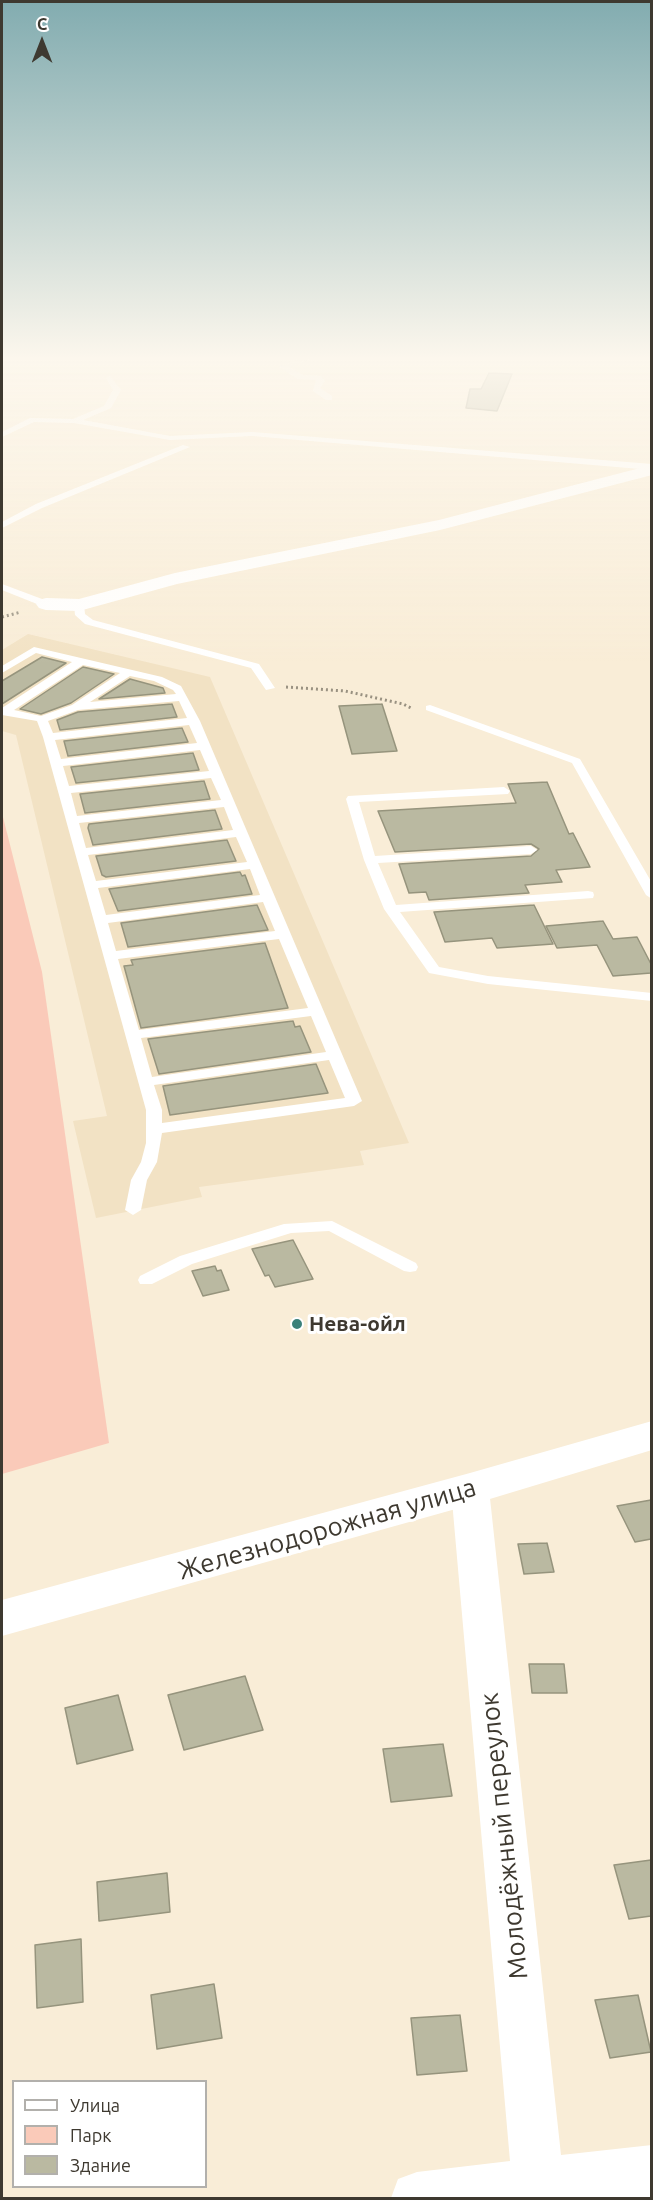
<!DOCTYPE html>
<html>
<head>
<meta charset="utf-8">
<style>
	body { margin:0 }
	#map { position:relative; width:653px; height:2200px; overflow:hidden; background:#f9edd7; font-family:Ubuntu,sans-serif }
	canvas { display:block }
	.frame { position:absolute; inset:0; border:3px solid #3e3930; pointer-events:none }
	.legend { position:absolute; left:12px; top:2080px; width:195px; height:108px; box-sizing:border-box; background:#fff; border:2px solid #b2b0ac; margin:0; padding:8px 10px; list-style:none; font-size:18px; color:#3e3930 }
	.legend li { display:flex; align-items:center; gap:12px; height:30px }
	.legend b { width:30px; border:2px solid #b2b0ac }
	.north { position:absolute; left:12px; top:12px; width:60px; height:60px; -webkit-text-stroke:4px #fff; paint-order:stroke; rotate:0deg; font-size:16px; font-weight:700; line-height:24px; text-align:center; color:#3e3930 }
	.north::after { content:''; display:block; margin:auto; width:21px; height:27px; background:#3e3930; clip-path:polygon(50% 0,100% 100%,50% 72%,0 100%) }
</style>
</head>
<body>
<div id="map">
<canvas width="653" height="2200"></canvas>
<div class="frame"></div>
<ul class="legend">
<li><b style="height:8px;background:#fff"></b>Улица</li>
<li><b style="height:16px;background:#facab9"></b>Парк</li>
<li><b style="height:16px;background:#bab9a1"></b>Здание</li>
</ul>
<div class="north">С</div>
</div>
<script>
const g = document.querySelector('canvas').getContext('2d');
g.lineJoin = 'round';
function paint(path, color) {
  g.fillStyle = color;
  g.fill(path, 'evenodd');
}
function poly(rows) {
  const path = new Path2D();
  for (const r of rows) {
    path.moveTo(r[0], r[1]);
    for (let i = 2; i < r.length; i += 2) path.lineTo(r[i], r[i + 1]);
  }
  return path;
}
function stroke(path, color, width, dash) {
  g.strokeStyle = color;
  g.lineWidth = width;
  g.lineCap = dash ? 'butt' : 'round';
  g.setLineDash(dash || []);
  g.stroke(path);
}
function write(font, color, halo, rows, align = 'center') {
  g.font = font + ' Ubuntu,sans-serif';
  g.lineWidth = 6;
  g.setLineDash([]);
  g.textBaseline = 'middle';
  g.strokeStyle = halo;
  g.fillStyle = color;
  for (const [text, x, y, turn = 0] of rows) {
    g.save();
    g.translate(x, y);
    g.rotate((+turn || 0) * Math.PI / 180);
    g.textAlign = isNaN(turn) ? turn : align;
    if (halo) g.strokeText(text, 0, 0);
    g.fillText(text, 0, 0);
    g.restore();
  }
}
paint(poly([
	[28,634,210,677,409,1143,360,1151,364,1165,199,1187,202,1197,96,1218,73,1121,107,1116,16,735,2,731,2,650]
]), '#f2e2c4');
paint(poly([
	[2,813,42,972,109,1443,2,1474]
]), '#facab9');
const building = poly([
	[489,373,512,374,497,411,466,408,470,389,481,389,489,373],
	[42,657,66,663,2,704,2,681,42,657],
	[83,667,114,674,71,703,41,714,20,709,83,667],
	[130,679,163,688,165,693,99,699,130,679],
	[172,704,177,717,60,730,57,720,78,712,172,704],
	[382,704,397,751,352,754,339,706,382,704],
	[182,728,188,742,68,756,64,741,182,728],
	[193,753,199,770,76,783,71,767,193,753],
	[204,781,210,799,85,813,80,794,204,781],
	[547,782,569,834,573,833,590,867,556,870,562,882,525,885,529,893,429,900,426,892,409,893,399,864,531,856,539,849,531,844,395,852,378,811,516,803,508,784,547,782],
	[215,810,222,829,93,845,88,828,89,824,215,810],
	[227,840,236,861,106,877,102,875,96,856,227,840],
	[240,872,242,876,245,875,252,894,118,911,109,889,240,872],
	[257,905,268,930,128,947,121,923,257,905],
	[534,905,553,944,497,948,492,938,445,942,434,912,534,905],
	[603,921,613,939,637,937,651,964,651,973,613,976,597,945,557,948,546,926,603,921],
	[265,943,288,1008,141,1028,124,966,133,965,131,960,265,943],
	[293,1021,295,1027,300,1026,311,1052,159,1074,148,1039,293,1021],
	[316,1064,328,1093,170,1115,163,1086,316,1064],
	[293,1240,313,1279,275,1287,269,1275,265,1276,252,1249,293,1240],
	[215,1266,217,1271,221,1270,229,1290,203,1296,192,1271,215,1266],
	[651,1500,651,1539,635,1542,617,1506,651,1500],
	[547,1543,554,1572,524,1574,518,1544,547,1543],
	[529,1664,564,1664,567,1693,532,1693,529,1664],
	[245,1676,263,1730,184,1750,168,1695,245,1676],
	[118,1695,133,1750,77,1764,65,1708,118,1695],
	[443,1744,452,1796,391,1802,383,1749,443,1744],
	[651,1860,651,1916,629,1919,614,1865,651,1860],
	[167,1873,170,1912,99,1921,97,1882,167,1873],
	[81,1939,83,2002,37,2008,35,1945,81,1939],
	[214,1984,222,2038,157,2049,151,1995,214,1984],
	[638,1995,651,2052,610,2058,595,2000,638,1995],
	[460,2015,467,2071,417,2075,411,2018,460,2015]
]);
paint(building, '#bab9a1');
stroke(building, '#96947d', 1.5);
stroke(poly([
	[2,617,21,612],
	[286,687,345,691,403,704,413,709]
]), '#999181', 3, [2, 3]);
paint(poly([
	[306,356,317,356,289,367,303,375,321,376,325,381,320,388,332,396,332,400,326,400,313,391,316,380,298,379,279,367,306,356],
	[110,376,121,390,111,408,83,420,170,436,252,432,652,464,652,470,252,436,170,440,74,423,34,422,2,437,2,432,30,418,73,419,104,406,113,390,106,378,110,376],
	[183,445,190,447,42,508,2,528,2,522,36,504,183,445],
	[2,584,50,602,51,604,42,606,2,590,2,584],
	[79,602,84,605,85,614,93,620,259,664,275,688,266,690,251,668,85,624,75,615,74,605,79,602],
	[34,647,162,677,181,686,200,721,362,1101,354,1106,162,1133,157,1162,147,1180,141,1210,133,1215,125,1210,131,1180,141,1162,146,1143,146,1110,43,737,37,721,2,715,2,708,72,662,36,653,2,673,2,666,34,647],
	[83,665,120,673,72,705,41,716,14,710,83,665],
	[130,676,154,681,173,690,176,694,90,702,130,676],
	[179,701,187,718,53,733,48,721,78,710,179,701],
	[189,725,197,743,61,759,55,740,189,725],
	[200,750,209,771,69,786,63,766,200,750],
	[211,778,221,800,77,816,71,793,211,778],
	[224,807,233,830,86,848,79,823,224,807],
	[236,837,247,862,96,881,88,855,236,837],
	[250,869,260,895,106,915,98,888,250,869],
	[263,902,275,931,116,951,108,923,263,902],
	[279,939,308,1008,139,1030,118,959,279,939],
	[311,1016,326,1052,152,1077,141,1038,311,1016],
	[329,1060,345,1098,162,1123,162,1110,154,1085,329,1060],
	[430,705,580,759,652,883,652,899,646,895,572,763,426,710,426,706,430,705],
	[504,787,510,791,508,794,359,802,375,856,531,846,537,850,531,854,378,863,396,905,588,891,593,892,594,895,593,898,400,912,439,967,488,976,652,993,652,1001,488,984,429,973,384,909,364,860,346,799,348,796,504,787],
	[332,1221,416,1263,418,1267,416,1271,410,1272,404,1271,329,1231,291,1233,192,1264,152,1284,140,1284,138,1280,140,1276,180,1256,284,1224,332,1221]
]), '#fff');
paint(poly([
	[652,465,652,475,440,530,177,584,79,611,46,610,39,608,36,604,39,600,46,598,79,599,175,573,439,520,652,465],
	[470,1475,483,1479,489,1489,561,2155,652,2145,652,2197,391,2198,398,2179,417,2172,510,2161,451,1489,457,1479,470,1475]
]), '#fff');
paint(poly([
	[652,1421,652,1450,470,1505,2,1636,2,1600,470,1473,652,1421]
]), '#fff');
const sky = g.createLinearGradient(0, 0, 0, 664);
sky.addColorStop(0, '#82acb0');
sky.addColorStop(0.54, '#fcf7ed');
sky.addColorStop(1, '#fcf7ed00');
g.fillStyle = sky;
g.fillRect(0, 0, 653, 664);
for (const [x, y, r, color] of [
	[297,1324,6,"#3a807a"]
]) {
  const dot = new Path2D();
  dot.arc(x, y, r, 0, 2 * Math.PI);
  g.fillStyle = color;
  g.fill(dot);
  stroke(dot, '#fff', 2);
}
write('bold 21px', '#3e3930', '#fff', [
	["Нева-ойл",309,1324]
], 'left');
write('26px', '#3e3930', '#fff', [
	["Железнодорожная улица",327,1529,-16],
	["Молодёжный переулок",504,1836,-96]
]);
</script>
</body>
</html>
